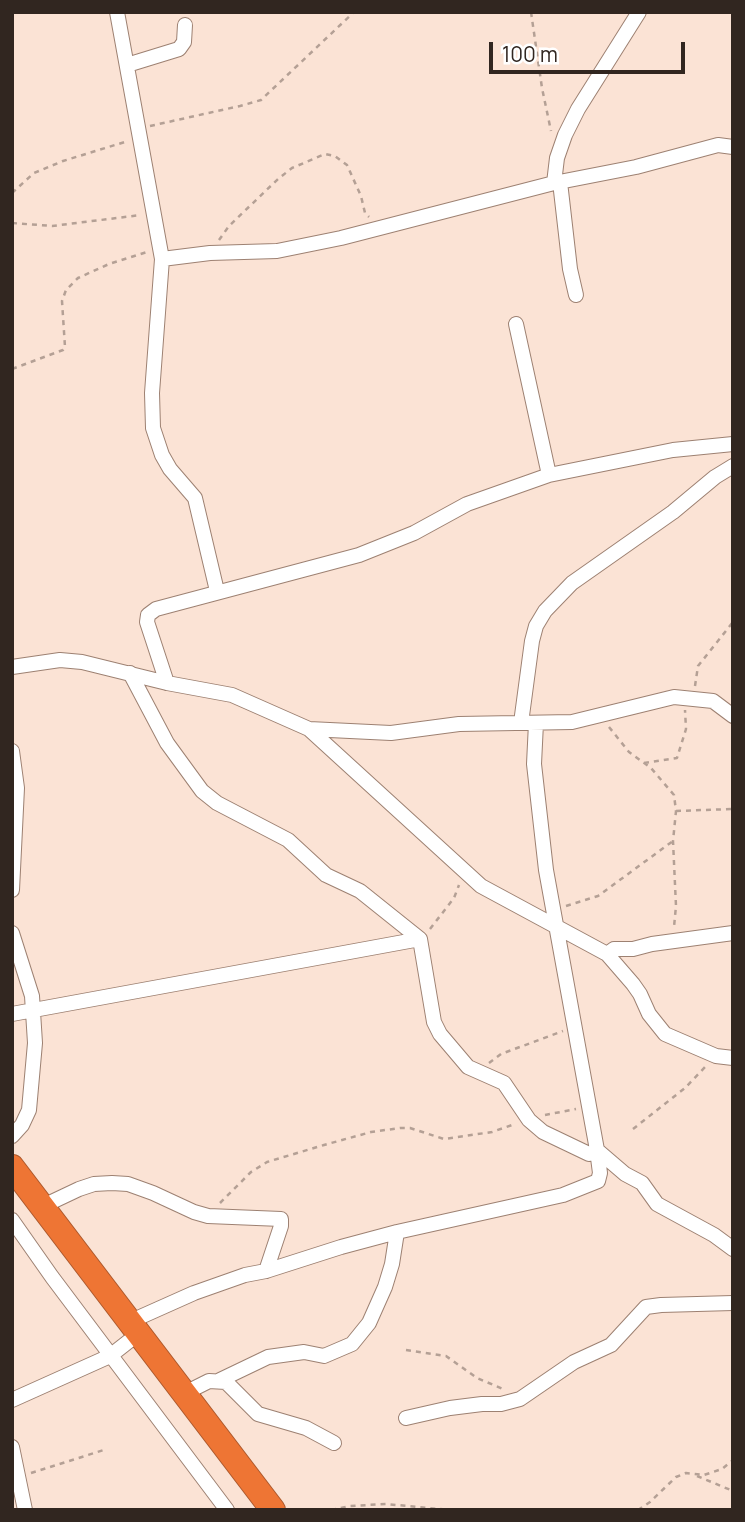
<!DOCTYPE html>
<html>
<head>
<meta charset="utf-8">
<style>
	body { margin:0 }
	#map { position:relative; width:745px; height:1522px; overflow:hidden; background:#fbe3d5; font-family:Manrope,sans-serif }
	canvas { display:block }
	.frame { position:absolute; inset:0; border:14px solid #312620; pointer-events:none }
	.scale { position:absolute; left:489px; top:42px; width:196px; height:32px; box-sizing:border-box; border:4px solid #312620; border-top:0; padding-left:9px; font-size:21px; line-height:24px; white-space:nowrap; color:#312620; -webkit-text-stroke:5px #fff; paint-order:stroke }
</style>
</head>
<body>
<div id="map">
<canvas width="745" height="1522"></canvas>
<div class="frame"></div>
<div class="scale">100 m</div>
</div>
<script>
const g = document.querySelector('canvas').getContext('2d');
g.lineJoin = 'round';
function poly(rows) {
  const path = new Path2D();
  for (const r of rows) {
    path.moveTo(r[0], r[1]);
    for (let i = 2; i < r.length; i += 2) path.lineTo(r[i], r[i + 1]);
  }
  return path;
}
function stroke(path, color, width, dash) {
  g.strokeStyle = color;
  g.lineWidth = width;
  g.lineCap = dash ? 'butt' : 'round';
  g.setLineDash(dash || []);
  g.stroke(path);
}
const street = poly([
	[117,12,162,259,152,393,153,428,162,455,170,469,195,498,217,591],
	[127,65,179,49,184,42,185,25],
	[560,182,570,269,576,295],
	[554,183,557,158,565,135,578,109,639,12],
	[162,259,210,253,277,251,341,238,554,183,636,167,718,145,733,147],
	[516,324,549,475],
	[12,667,60,660,82,662,167,683,232,695,309,729,481,886,607,954,614,949,633,949,652,944,733,933],
	[130,673,167,743,202,791,217,803,288,840,326,875,360,891,420,939,434,1022,440,1034,468,1067,504,1083,529,1120,543,1132,589,1154,597,1150,625,1174,642,1183,657,1204,714,1235,733,1249],
	[167,683,147,622,148,615,156,609,359,555,414,533,467,504,549,475,673,450,733,444],
	[521,723,532,641,536,626,545,611,572,583,673,512,715,477,733,466],
	[309,729,391,733,459,724,572,722,674,697,713,701,733,716],
	[12,751,17,788,12,890],
	[12,933,32,996,35,1043,29,1110,22,1125,12,1136],
	[607,954,633,984,640,994,649,1014,665,1034,716,1056,733,1058],
	[12,1014,420,939],
	[41,1207,79,1189,94,1184,112,1183,128,1184,153,1193,194,1212,208,1216,281,1219,281,1226,266,1271],
	[12,1220,52,1277,227,1510],
	[129,1322,194,1293,245,1275,266,1271,341,1247,397,1232,563,1195,598,1181,600,1173,597,1150,546,870,534,764,536,723],
	[220,1380,268,1357,304,1352,324,1356,352,1344,369,1323,385,1287,392,1264,397,1232],
	[185,1393,209,1381,226,1382,258,1414,306,1428,334,1443],
	[12,1400,110,1356,138,1334],
	[406,1418,450,1408,482,1404,501,1404,520,1399,574,1362,611,1345,646,1307,661,1305,733,1303],
	[12,1447,25,1510]
]);
const highway = poly([
	[12,1167,273,1510]
]);
stroke(street, '#9d8172', 16);
stroke(highway, '#ac592d', 26);
stroke(poly([
	[531,12,542,88,551,131],
	[150,126,240,106,261,100,354,12],
	[12,193,34,173,63,161,128,141],
	[12,223,52,226,141,215],
	[219,240,229,226,278,179,292,168,325,154,335,156,347,165,361,196,365,213,369,217],
	[12,369,63,350,65,347,62,301,66,290,78,278,109,264,147,252],
	[695,686,698,666,733,622],
	[609,727,629,752,651,768,674,795,676,811,673,841,676,906,674,927],
	[644,763,677,758,686,729,685,710],
	[676,811,733,809],
	[566,906,598,896,673,841],
	[430,929,454,898,459,885],
	[489,1063,501,1054,563,1031],
	[545,1115,576,1109],
	[633,1129,685,1088,707,1065],
	[220,1203,251,1172,267,1162,324,1145,371,1132,400,1128,410,1128,444,1139,492,1132,515,1124],
	[406,1350,446,1356,477,1378,503,1389],
	[31,1473,107,1449],
	[697,1476,733,1491],
	[331,1510,350,1506,386,1504,450,1510],
	[638,1510,650,1502,676,1477,686,1473,704,1475,722,1469,733,1460]
]), '#b4a095', 2.5, [5, 5]);
stroke(street, '#fff', 14);
stroke(highway, '#ee7534', 24);
</script>
</body>
</html>
